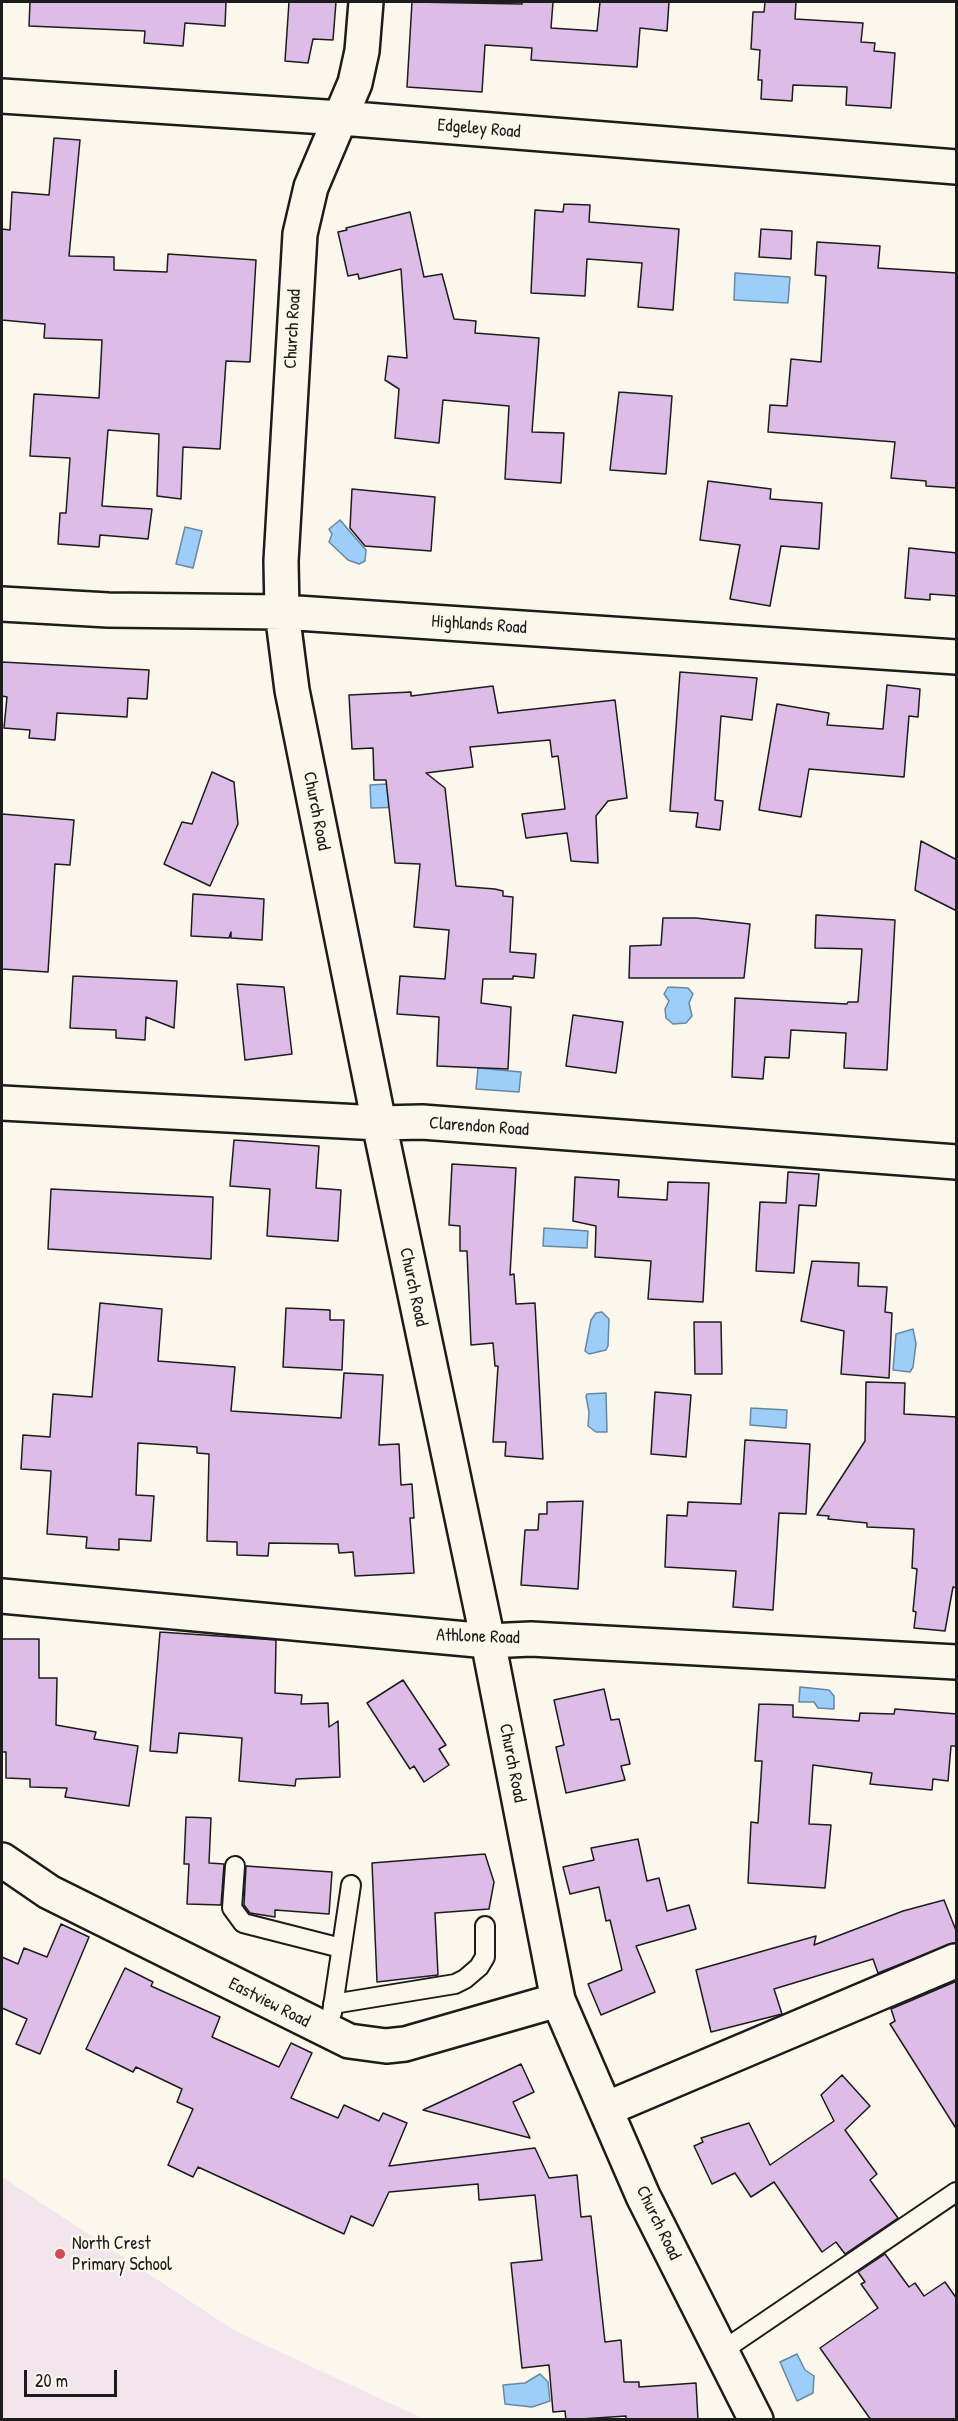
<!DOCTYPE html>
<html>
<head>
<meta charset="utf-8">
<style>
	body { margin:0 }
	#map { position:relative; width:958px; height:2421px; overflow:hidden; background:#fbf7ec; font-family:"Patrick Hand",sans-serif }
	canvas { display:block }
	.frame { position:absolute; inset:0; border:3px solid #1c1c1c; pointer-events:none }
	.scale { position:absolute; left:24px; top:2370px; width:93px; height:27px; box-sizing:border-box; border:3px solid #1c1c1c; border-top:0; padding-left:8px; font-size:18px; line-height:21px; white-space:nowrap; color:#1c1c1c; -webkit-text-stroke:4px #fbf7ec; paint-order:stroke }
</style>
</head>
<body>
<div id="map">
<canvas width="958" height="2421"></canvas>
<div class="frame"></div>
<div class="scale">20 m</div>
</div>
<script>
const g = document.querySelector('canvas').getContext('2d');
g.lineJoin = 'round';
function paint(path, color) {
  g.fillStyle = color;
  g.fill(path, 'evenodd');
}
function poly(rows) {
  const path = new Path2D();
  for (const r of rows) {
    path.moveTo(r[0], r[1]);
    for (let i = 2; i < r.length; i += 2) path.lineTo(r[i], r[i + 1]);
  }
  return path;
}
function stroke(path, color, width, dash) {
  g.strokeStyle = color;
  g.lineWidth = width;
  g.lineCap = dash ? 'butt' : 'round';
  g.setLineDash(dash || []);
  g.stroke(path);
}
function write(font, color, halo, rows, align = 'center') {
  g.font = font + ' "Patrick Hand",sans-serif';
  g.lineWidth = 4.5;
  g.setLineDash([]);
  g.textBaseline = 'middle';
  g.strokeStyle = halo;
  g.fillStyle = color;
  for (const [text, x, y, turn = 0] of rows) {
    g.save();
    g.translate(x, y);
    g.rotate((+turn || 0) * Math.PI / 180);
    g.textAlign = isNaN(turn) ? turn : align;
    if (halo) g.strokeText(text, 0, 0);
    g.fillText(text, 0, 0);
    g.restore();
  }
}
paint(poly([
	[2,2177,235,2331,424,2419,2,2419]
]), '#f2e5eb');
const water = poly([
	[735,273,790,277,788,303,734,300,735,273],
	[340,520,366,550,365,561,359,564,348,560,329,542,332,534,329,529,340,520],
	[185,527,202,531,193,568,176,564,185,527],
	[405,783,405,807,371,808,370,785,405,783],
	[668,987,688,988,693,994,689,1003,692,1016,686,1023,673,1024,666,1018,665,1009,669,1001,664,994,668,987],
	[478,1068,521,1072,519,1092,476,1089,478,1068],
	[544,1228,588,1231,587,1248,543,1246,544,1228],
	[602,1312,609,1319,608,1346,606,1350,589,1354,585,1351,591,1320,596,1313,602,1312],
	[913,1329,916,1344,913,1367,910,1372,893,1370,896,1334,913,1329],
	[606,1393,607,1432,596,1432,588,1426,589,1412,586,1396,587,1394,606,1393],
	[751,1408,787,1410,786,1428,750,1425,751,1408],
	[800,1687,829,1690,834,1696,834,1709,818,1708,814,1702,799,1702,800,1687],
	[797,2354,805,2370,814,2376,813,2393,797,2401,780,2362,797,2354],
	[540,2374,548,2382,550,2401,532,2407,505,2404,503,2385,525,2383,540,2374]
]);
paint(water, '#9dcef9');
stroke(water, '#6987a1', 1.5);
const building = poly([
	[30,2,226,2,225,26,185,23,183,46,144,43,145,31,29,26,30,2],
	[289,2,336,2,333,40,313,39,308,63,285,61,289,2],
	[412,2,522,4,522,2,553,2,551,28,597,31,600,2,669,2,667,31,640,28,637,67,531,60,532,48,485,45,482,92,407,87,412,2],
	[765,2,796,2,795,19,863,23,861,42,875,43,874,51,895,53,891,108,846,105,847,87,793,85,792,101,761,99,762,80,758,80,760,50,751,49,753,12,764,12,765,2],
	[54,138,80,140,69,256,114,257,114,270,167,272,168,254,256,260,250,362,226,361,220,449,183,447,181,499,157,496,159,434,108,430,102,506,152,509,148,539,100,535,99,547,58,544,60,513,66,513,70,458,30,456,34,394,99,398,102,340,44,338,45,324,2,320,2,229,10,230,12,192,49,195,54,138],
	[564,204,590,205,589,222,679,229,673,310,638,307,642,263,587,259,585,296,531,293,535,210,563,212,564,204],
	[410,212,424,277,442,274,454,319,476,321,475,333,539,338,532,432,564,433,561,483,505,479,509,406,443,400,439,443,395,438,399,389,385,380,388,356,407,358,401,269,359,279,358,274,348,276,338,232,347,230,346,228,410,212],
	[761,229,792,231,791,259,759,257,761,229],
	[817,242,880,246,878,268,957,273,957,488,926,486,926,481,891,478,895,442,768,432,770,405,787,406,791,359,821,362,826,276,815,275,817,242],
	[619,392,672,396,666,474,610,470,619,392],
	[708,481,771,489,770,499,822,503,819,549,781,546,770,606,730,599,740,545,700,540,708,481],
	[352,489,435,497,431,551,365,546,350,528,352,489],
	[909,548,957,553,957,596,930,594,930,600,905,598,909,548],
	[2,662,149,670,147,699,128,698,127,717,57,713,55,740,29,738,30,730,4,728,7,697,2,696,2,662],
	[680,672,757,678,752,720,721,716,715,800,723,801,720,830,696,827,698,813,670,811,680,672],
	[887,685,920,689,918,717,909,716,904,777,809,769,801,817,759,810,777,704,829,713,827,725,883,729,887,685],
	[493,686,498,713,615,700,627,798,608,801,596,816,598,863,571,861,567,833,526,838,522,814,565,809,558,756,552,757,550,740,470,747,473,767,426,773,445,788,456,886,495,889,503,891,503,896,513,897,510,952,536,954,534,978,513,976,513,979,483,979,481,1003,511,1007,508,1069,437,1066,439,1017,397,1014,400,976,445,979,449,930,414,927,420,864,395,863,386,780,374,780,373,748,352,749,349,695,411,692,411,696,493,686],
	[212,772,234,782,238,824,210,886,164,864,182,822,192,824,212,772],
	[2,814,74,820,70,865,55,864,48,972,2,969,2,814],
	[921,841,957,860,957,911,915,890,921,841],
	[193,894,264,899,262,940,231,938,231,932,229,938,191,936,193,894],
	[816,915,895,920,887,1070,844,1068,846,1033,791,1030,789,1058,765,1057,763,1079,732,1077,735,998,847,1004,848,1002,858,1002,862,949,815,948,816,915],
	[663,918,696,918,750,924,744,978,629,978,630,946,661,945,663,918],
	[73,976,177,981,174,1028,146,1017,145,1040,116,1038,116,1030,70,1028,73,976],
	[237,984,284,987,292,1054,245,1060,237,984],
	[573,1015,623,1022,616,1073,566,1066,573,1015],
	[234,1140,319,1146,316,1188,341,1190,338,1241,267,1236,270,1189,230,1186,234,1140],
	[452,1164,516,1168,510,1275,514,1274,516,1304,535,1303,543,1459,505,1456,506,1442,493,1442,498,1366,495,1366,493,1343,471,1345,467,1251,460,1251,460,1226,449,1225,452,1164],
	[788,1172,819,1174,816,1206,799,1205,794,1273,756,1271,760,1202,786,1203,788,1172],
	[575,1177,619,1180,618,1197,667,1200,668,1182,709,1183,703,1302,648,1299,651,1261,595,1257,596,1226,573,1221,575,1177],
	[51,1189,213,1197,211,1259,48,1249,51,1189],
	[812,1261,859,1263,858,1286,887,1287,885,1312,892,1313,889,1378,841,1374,844,1331,801,1321,812,1261],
	[100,1303,162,1309,158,1361,235,1367,231,1411,341,1418,344,1373,383,1375,379,1445,399,1444,401,1485,412,1484,414,1518,410,1518,414,1573,355,1576,353,1552,339,1553,338,1544,269,1543,268,1556,237,1555,237,1542,207,1541,209,1454,197,1453,197,1447,138,1443,136,1495,154,1496,151,1541,119,1539,119,1550,86,1548,87,1537,47,1534,51,1471,21,1469,23,1435,50,1437,53,1394,92,1397,100,1303],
	[286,1308,330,1310,330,1320,344,1320,342,1370,283,1367,286,1308],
	[694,1322,721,1322,722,1374,695,1374,694,1322],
	[866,1382,905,1383,904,1414,957,1417,957,1588,953,1587,945,1631,914,1628,916,1612,913,1611,917,1569,912,1568,914,1529,867,1527,867,1523,828,1519,829,1516,817,1515,865,1441,866,1382],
	[655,1392,691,1395,686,1457,651,1454,655,1392],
	[745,1440,810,1444,806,1514,779,1513,773,1610,733,1607,736,1571,665,1567,667,1515,687,1516,688,1502,741,1504,745,1440],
	[583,1501,578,1589,521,1585,525,1530,538,1530,539,1514,547,1514,547,1502,583,1501],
	[160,1632,276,1640,275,1693,302,1695,301,1704,328,1703,329,1727,338,1721,340,1777,296,1779,295,1786,239,1781,242,1738,179,1733,177,1753,150,1751,160,1632],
	[2,1639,39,1639,39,1678,57,1678,56,1725,96,1732,94,1739,138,1746,129,1806,65,1797,67,1788,30,1787,30,1779,6,1778,6,1752,2,1752,2,1639],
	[403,1680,446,1745,439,1749,449,1765,424,1782,414,1766,410,1769,367,1703,403,1680],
	[604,1689,611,1720,619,1719,630,1764,621,1766,625,1780,566,1793,556,1747,564,1745,554,1700,604,1689],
	[759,1704,793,1705,793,1717,859,1721,860,1713,894,1714,895,1709,957,1714,957,1746,951,1746,948,1781,933,1779,932,1790,870,1784,872,1773,813,1765,809,1824,831,1825,825,1888,748,1883,751,1822,758,1823,762,1761,755,1761,759,1704],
	[186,1817,211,1818,209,1863,224,1864,221,1905,187,1904,189,1864,184,1864,186,1817],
	[638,1839,647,1881,659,1878,667,1911,689,1905,696,1929,636,1946,655,1992,601,2015,588,1984,622,1970,610,1920,606,1921,599,1887,570,1894,563,1867,594,1860,591,1848,638,1839],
	[485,1854,494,1882,489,1909,435,1913,438,1975,377,1982,372,1863,485,1854],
	[246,1866,332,1872,329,1914,275,1910,275,1917,250,1913,244,1905,246,1866],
	[944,1900,957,1933,957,1942,878,1973,873,1959,774,1989,782,2014,711,2032,696,1970,816,1936,814,1945,903,1911,944,1900],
	[61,1924,89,1937,40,2054,16,2044,27,2019,2,2008,2,1957,18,1964,24,1948,47,1957,61,1924],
	[125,1968,153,1982,151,1986,220,2017,212,2037,279,2067,291,2043,312,2053,291,2098,338,2118,344,2105,379,2121,383,2113,407,2123,389,2166,535,2148,549,2178,577,2175,581,2217,591,2216,605,2342,621,2340,624,2382,639,2382,639,2387,696,2383,698,2420,626,2420,626,2416,566,2420,565,2411,553,2412,549,2365,522,2368,511,2263,542,2260,535,2195,479,2200,478,2184,389,2192,373,2226,351,2216,344,2234,198,2167,193,2177,168,2165,193,2109,177,2102,182,2089,136,2067,133,2072,86,2049,125,1968],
	[957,1981,957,2130,890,2024,895,2021,891,2009,957,1981],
	[521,2064,534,2092,513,2102,530,2138,423,2110,521,2064],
	[842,2075,870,2106,845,2130,877,2174,870,2180,898,2218,845,2254,836,2242,822,2252,774,2182,751,2197,735,2173,712,2184,694,2146,703,2142,701,2138,749,2123,770,2165,834,2121,821,2095,842,2075],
	[885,2254,909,2287,915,2283,924,2296,945,2282,957,2299,957,2420,871,2420,820,2348,878,2308,861,2284,865,2282,858,2272,885,2254]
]);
paint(building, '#ddbce8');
stroke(building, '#1c1c1c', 1.5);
const service = poly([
	[235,1866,232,1908,243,1923,341,1948],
	[333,2004,455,1984,465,1979,479,1967,485,1957,485,1926],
	[332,2013,351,1885],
	[722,2351,956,2192]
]);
const minor = poly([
	[366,2,362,51,355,83,311,187,300,234,281,561,282,612,292,690,379,1123,488,1641,558,2000,643,2196,756,2420],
	[2,96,341,118,956,167],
	[2,604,108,610,282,612,956,657],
	[2,1103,379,1123,422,1122,956,1162],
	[2,1596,488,1641,531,1639,956,1662],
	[2,1860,49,1892,349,2041,386,2046,405,2044,558,2000],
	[606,2109,955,1961]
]);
stroke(service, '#1c1c1c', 22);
stroke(minor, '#1c1c1c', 38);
stroke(service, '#fbf7ec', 18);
stroke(minor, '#fbf7ec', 33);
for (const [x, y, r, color] of [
	[60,2254,6,"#d1495b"]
]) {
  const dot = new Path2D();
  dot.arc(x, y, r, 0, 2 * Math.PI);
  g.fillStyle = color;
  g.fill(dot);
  stroke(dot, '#fbf7ec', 2);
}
write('18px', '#1c1c1c', '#fbf7ec', [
	["Edgeley Road",479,129,5],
	["Church Road",293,329,-87],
	["Highlands Road",479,625,4],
	["Church Road",316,811,79],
	["Clarendon Road",479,1127,4],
	["Church Road",413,1287,78],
	["Athlone Road",478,1637,2],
	["Church Road",512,1763,79],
	["Eastview Road",269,2003,27],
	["Church Road",658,2223,64]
]);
write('18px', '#1c1c1c', '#fbf7ec', [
	["North Crest",72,2244],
	["Primary School",72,2265]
], 'left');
</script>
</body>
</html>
